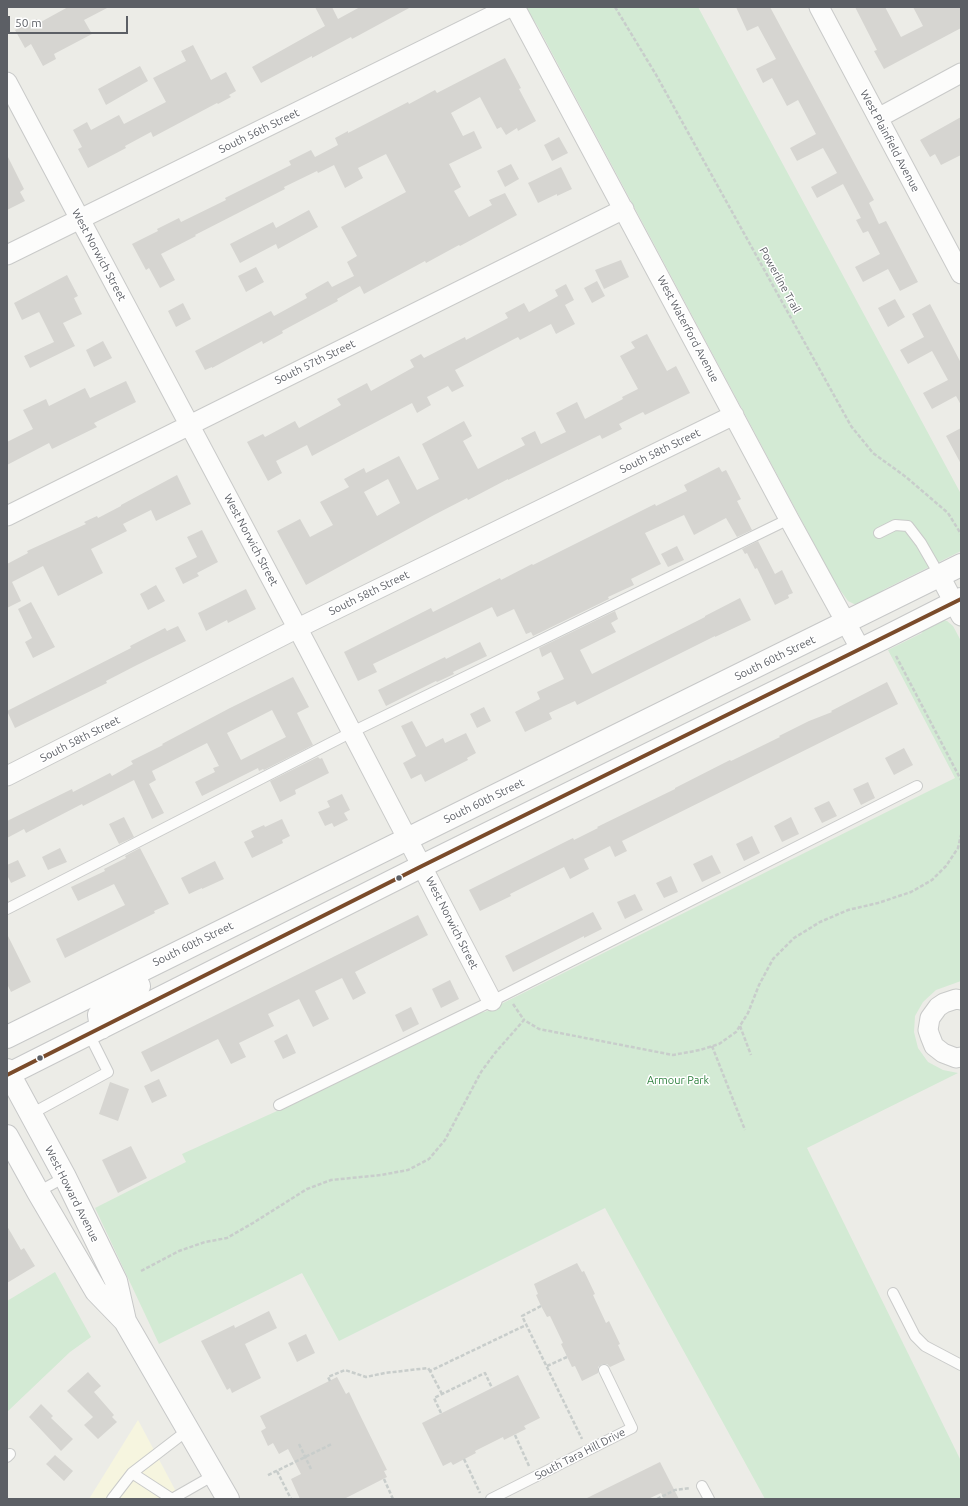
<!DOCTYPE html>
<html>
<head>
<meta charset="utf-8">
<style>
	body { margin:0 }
	#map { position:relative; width:968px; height:1506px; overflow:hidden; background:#ecece7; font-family:Ubuntu,sans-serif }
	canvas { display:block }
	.frame { position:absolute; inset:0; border:8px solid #5c5f65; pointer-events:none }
	.scale { position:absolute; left:8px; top:16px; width:120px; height:18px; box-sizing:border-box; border:2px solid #5c5f65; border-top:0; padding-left:5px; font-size:12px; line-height:14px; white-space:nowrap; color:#5c5f65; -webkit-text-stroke:3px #fff; paint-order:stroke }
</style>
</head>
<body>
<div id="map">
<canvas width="968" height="1506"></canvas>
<div class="frame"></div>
<div class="scale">50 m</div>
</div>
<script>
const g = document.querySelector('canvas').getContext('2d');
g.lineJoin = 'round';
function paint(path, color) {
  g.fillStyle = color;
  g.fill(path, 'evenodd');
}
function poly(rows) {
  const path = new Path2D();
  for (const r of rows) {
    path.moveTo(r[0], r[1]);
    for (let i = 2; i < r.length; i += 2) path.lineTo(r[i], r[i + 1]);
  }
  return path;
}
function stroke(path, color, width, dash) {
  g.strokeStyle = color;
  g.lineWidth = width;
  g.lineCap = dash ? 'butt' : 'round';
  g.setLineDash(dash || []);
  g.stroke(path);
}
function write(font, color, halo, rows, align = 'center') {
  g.font = font + ' Ubuntu,sans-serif';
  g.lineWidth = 3;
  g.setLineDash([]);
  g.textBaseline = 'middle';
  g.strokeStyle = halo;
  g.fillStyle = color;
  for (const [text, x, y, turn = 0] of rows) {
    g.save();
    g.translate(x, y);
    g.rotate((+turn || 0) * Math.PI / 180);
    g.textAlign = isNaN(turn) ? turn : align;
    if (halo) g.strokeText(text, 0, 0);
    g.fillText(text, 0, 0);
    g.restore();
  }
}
paint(poly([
	[138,1420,180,1499,89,1499]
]), '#f6f5df');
paint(poly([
	[525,7,698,7,961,494,961,551,883,590,881,597,858,606,848,601,835,583,537,25],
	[943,620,947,621,953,626,961,641,961,981,936,990,923,1002,915,1016,914,1032,918,1048,928,1062,943,1070,958,1073,807,1148,961,1461,961,1499,765,1499,605,1208,339,1341,302,1273,159,1344,95,1208,186,1162,182,1154,277,1111,475,1013,485,1012,955,778,888,650,922,633,924,627],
	[55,1272,91,1337,70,1352,7,1412,7,1301]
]), '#d3ead4');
paint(poly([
	[68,7,109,7,84,20,92,34,54,54,56,59,43,66,31,44,25,48,15,30,37,19,39,23],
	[315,7,332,7,338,19,360,7,411,7,352,39,351,37,312,58,312,56,261,83,252,67,325,26],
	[736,7,770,7,874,200,869,203,879,224,886,221,918,282,900,291,888,269,863,282,855,267,880,254,868,231,863,233,856,220,861,218,843,184,817,198,811,187,837,173,823,148,797,161,790,148,816,134,798,100,787,106,772,78,763,83,756,69,776,59,758,26,747,31],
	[855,7,885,7,901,37,923,26,913,7,961,7,961,28,884,69,874,51,877,50],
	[193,45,211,80,226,72,236,91,229,95,231,97,218,104,217,103,153,137,151,132,125,146,126,148,88,168,78,149,82,147,73,130,87,122,91,130,119,115,124,124,166,102,153,78,186,61,181,51],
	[505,58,521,88,519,89,536,121,518,131,517,128,506,135,501,127,497,129,480,97,451,113,463,136,474,131,482,148,449,164,461,187,454,191,469,217,492,205,489,200,505,193,517,215,460,246,459,245,426,263,425,261,364,294,360,286,337,299,338,301,282,331,283,333,263,344,262,341,212,368,212,367,205,370,195,351,271,311,274,316,307,298,305,294,328,281,332,287,354,276,347,262,357,256,341,227,406,192,386,154,358,168,363,178,345,188,334,165,318,173,317,171,284,187,285,189,195,235,196,236,161,254,175,280,160,288,149,268,146,270,132,244,158,231,157,229,179,218,181,222,226,200,225,198,291,165,289,161,311,150,315,157,338,145,335,138,348,131,348,133,408,102,409,104,435,90,437,93],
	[140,66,148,81,106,105,98,89],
	[961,117,961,155,941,165,935,154,930,157,920,140],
	[559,137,568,153,552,161,544,145],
	[7,155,24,189,20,192,25,201,7,210],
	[511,164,519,179,505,187,497,171],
	[561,167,572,189,557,196,557,194,538,203,528,183],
	[309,210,318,227,278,249,276,244,240,263,230,244,273,222,276,228],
	[621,260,629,277,604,289,595,270],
	[256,267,264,282,246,292,238,276],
	[67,275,78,296,74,298,82,314,63,323,75,346,30,368,24,356,54,342,39,312,22,320,14,303],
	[597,281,605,296,592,303,584,288],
	[566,284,574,300,565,305,575,324,556,334,551,324,520,340,518,337,455,370,464,386,452,392,448,386,427,397,431,405,417,413,412,403,312,456,307,445,276,461,282,473,268,481,247,442,263,434,265,437,295,421,299,428,341,405,337,399,367,383,371,391,414,367,410,360,421,354,424,358,465,337,466,340,508,318,505,313,524,303,529,312,558,296,555,290],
	[895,299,905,317,888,327,878,308],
	[183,303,191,319,176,327,168,311],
	[930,304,961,363,961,405,956,396,932,409,923,393,948,380,932,351,908,364,900,350,924,337,912,314],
	[647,334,667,371,676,366,690,393,645,415,643,412,619,424,622,429,602,439,600,435,508,480,508,479,468,500,467,498,434,515,306,585,277,531,300,519,310,537,333,525,320,502,349,487,344,479,364,468,366,473,399,456,417,490,439,479,422,444,464,421,472,436,463,441,478,469,525,445,521,438,535,431,541,444,566,432,556,413,577,402,585,419,623,399,622,397,638,389,620,356,635,348,631,342],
	[388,479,400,503,377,516,364,492],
	[103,341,112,358,94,367,86,350],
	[126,381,136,402,94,423,97,427,52,449,49,443,7,465,7,442,33,429,23,410,46,399,49,406,85,388,90,398],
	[961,428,961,464,946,436],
	[719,467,722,472,726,470,741,499,737,501,752,530,737,537,726,518,694,535,684,515,645,533,661,564,631,579,634,585,608,597,609,599,533,636,531,632,526,634,514,609,497,617,492,607,373,664,377,672,358,681,344,652,431,608,433,612,500,578,501,580,532,564,533,565,655,504,656,506,687,491,684,485],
	[177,475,191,504,156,521,151,510,123,524,127,531,91,549,103,573,58,596,43,566,12,582,21,601,7,608,7,564,28,553,27,551,86,524,84,522,97,516,98,518,121,506,121,505],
	[202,530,218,562,197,573,199,576,183,584,175,568,197,557,187,537],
	[758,541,775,574,782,570,793,593,788,595,789,598,775,605,757,568,755,569,747,553,745,554,742,549],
	[677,546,684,560,668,567,661,554],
	[156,585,165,601,148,610,140,594],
	[246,589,256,609,228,623,227,620,206,631,198,613],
	[740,598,751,620,715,637,715,636,577,705,575,701,549,713,552,719,525,732,515,712,540,699,537,692,564,679,551,652,542,657,539,648,615,611,618,619,611,623,616,632,580,650,592,674,705,617,705,616],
	[31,602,55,647,33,658,25,642,32,638,18,609],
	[178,626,186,641,137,665,106,681,107,683,15,728,7,711,131,648,130,646,165,628,167,631],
	[480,642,487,656,453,672,454,674,437,682,436,681,386,706,378,690,445,657,446,659],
	[293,677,309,707,297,713,313,745,264,770,263,769,259,771,258,768,202,796,195,782,215,772,213,768,219,766,207,743,152,771,156,780,149,784,164,813,152,819,134,780,83,806,82,804,26,833,24,829,7,838,7,821,72,789,73,792,110,773,112,776,133,764,131,761,163,745,162,744,230,708],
	[272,710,286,737,241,760,227,733],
	[887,682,898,704,622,841,627,851,615,857,610,846,584,859,589,869,570,879,564,867,510,894,511,896,480,911,469,890,573,838,574,840,598,828,597,827,675,789,675,788,730,760,731,761,780,737,779,736,809,721,832,712,831,711],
	[484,707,491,721,477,728,470,714],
	[412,721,426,747,443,738,445,743,466,733,476,753,467,758,468,760,425,782,421,774,411,779,403,763,416,756,401,726],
	[904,748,913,765,894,775,885,758],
	[318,757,320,759,322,758,329,773,295,790,296,794,280,802,270,781],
	[868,782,875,798,861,805,853,789],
	[342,794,350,810,344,813,348,820,334,827,332,823,325,826,318,812,330,807,327,801],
	[829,801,837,816,822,823,814,808],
	[124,817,134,837,119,844,109,824],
	[791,817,799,834,782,842,774,826],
	[282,819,290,836,282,840,283,843,252,858,244,842,254,837,251,831,264,825,265,827],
	[752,836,760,853,744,861,736,844],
	[60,848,67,862,48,870,42,857],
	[140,848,169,904,154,911,155,913,65,958,56,939,125,905,114,884,78,901,71,887,105,871,104,869,126,858,125,856],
	[712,855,721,873,702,882,693,864],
	[18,860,26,876,11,883,7,875,7,865],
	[215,861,224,879,202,889,202,888,189,894,181,878],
	[671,876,678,892,664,898,656,883],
	[635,894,643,910,625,919,617,902],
	[593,912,602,929,584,938,584,936,513,972,505,956],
	[418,915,428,935,355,972,366,993,353,1000,342,978,315,991,329,1019,313,1027,299,999,268,1014,274,1026,239,1043,246,1057,231,1064,218,1039,151,1072,141,1052],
	[7,934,31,982,11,992,7,984],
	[450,980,459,999,441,1008,432,989],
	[411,1007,419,1024,403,1032,395,1015],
	[287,1034,296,1053,283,1059,274,1041],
	[159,1079,167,1096,152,1103,144,1086],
	[110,1082,129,1089,118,1121,99,1114],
	[131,1146,147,1178,118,1193,102,1160],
	[7,1226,21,1250,24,1248,35,1266,7,1283],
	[577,1263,582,1272,584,1271,595,1294,593,1295,606,1323,609,1321,620,1344,618,1345,625,1360,610,1367,607,1364,602,1364,598,1367,598,1373,582,1381,575,1366,572,1367,561,1344,563,1343,550,1316,547,1317,541,1306,536,1295,538,1294,534,1284],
	[269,1311,277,1328,245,1344,261,1378,232,1393,230,1388,227,1390,201,1341,234,1325,235,1328],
	[306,1334,315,1353,297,1362,288,1343],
	[88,1372,101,1386,94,1392,114,1415,112,1417,117,1422,98,1439,84,1425,93,1417,67,1391],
	[518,1375,540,1418,524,1426,526,1429,504,1440,503,1437,475,1451,476,1453,453,1465,451,1462,443,1466,422,1423],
	[337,1377,346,1394,349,1392,357,1409,387,1470,384,1471,387,1477,344,1499,300,1499,291,1479,301,1474,288,1449,279,1454,273,1443,268,1446,261,1431,266,1428,260,1416],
	[41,1404,53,1416,51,1418,73,1439,61,1451,29,1417],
	[55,1455,73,1471,64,1481,46,1464],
	[660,1462,679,1499,664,1499,661,1493,648,1499,585,1499]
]), '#d6d5d1');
const lane = poly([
	[879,533,895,525,908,526,921,543,940,576],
	[7,909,352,732,789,519],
	[279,1105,492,1001,917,786],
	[31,1114,108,1072,89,1034],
	[38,1192,65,1177],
	[893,1293,915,1336,925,1346,961,1365],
	[7,1457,10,1454],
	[132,1473,172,1499],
	[702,1486,709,1499],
	[112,1499,132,1473,188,1430],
	[172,1499,214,1475],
	[491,1499,632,1428,604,1370]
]);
const street = poly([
	[515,7,789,519,861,650],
	[819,7,961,274],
	[7,82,308,648,492,1001],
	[878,118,961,73],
	[7,255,510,7],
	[7,516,624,209],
	[940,576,961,616],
	[7,776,298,628,734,415],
	[961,1000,956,999,944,1003,938,1007,930,1018,928,1030,930,1036,934,1046,943,1053,956,1058,961,1057]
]);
const secondary = poly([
	[101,1028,99,1015,117,997,139,986],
	[7,1037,961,565],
	[7,1070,65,1177,116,1281,125,1321],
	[7,1075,422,866,886,637,961,599],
	[7,1136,38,1192,96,1291,125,1321,228,1499]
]);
stroke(lane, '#c9cac9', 12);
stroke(street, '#c9cac9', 21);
stroke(secondary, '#c7c8c8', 24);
stroke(poly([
	[615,7,655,73,851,426,873,453,906,477,948,513,961,534],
	[896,656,961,780],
	[513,1004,524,1020],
	[740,1026,751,1055],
	[712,1046,745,1130],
	[141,1271,179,1251,205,1242,227,1238,253,1223,307,1189,331,1180,381,1175,408,1170,429,1159,445,1140,481,1072,495,1053,524,1020,539,1029,673,1055,700,1050,719,1044,736,1032,748,1013,759,985,773,959,794,938,820,922,848,910,878,903,911,892,932,880,946,866,958,848,961,835],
	[541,1306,522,1316,582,1439],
	[547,1366,567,1357],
	[330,1381,328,1377,345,1370,366,1377,385,1373,428,1368,430,1371],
	[442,1394,430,1371,526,1325],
	[441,1413,434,1398,485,1373,492,1388],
	[515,1435,529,1466],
	[299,1444,311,1469],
	[464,1459,480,1493],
	[277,1471,291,1499],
	[268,1475,332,1444],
	[384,1479,393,1499],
	[657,1499,675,1490,690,1488]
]), '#c8cdcb', 2.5, [4, 2]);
stroke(lane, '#fcfcfb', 10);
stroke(street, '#fcfcfb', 19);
stroke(secondary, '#fcfcfb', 22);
stroke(poly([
	[7,1075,422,866,961,599]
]), '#7a4b2a', 4);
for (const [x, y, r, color] of [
	[399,878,3.5,"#5c5f65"],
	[40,1058,3.5,"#5c5f65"]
]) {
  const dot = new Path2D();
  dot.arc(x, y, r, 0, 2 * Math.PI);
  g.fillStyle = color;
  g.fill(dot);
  stroke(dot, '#fff', 1.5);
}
write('11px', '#5c5f65', '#fff', [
	["South 56th Street",259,131,-26],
	["West Plainfield Avenue",890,141,62],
	["West Norwich Street",99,255,62],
	["Powerline Trail",780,280,61],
	["West Waterford Avenue",688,329,62],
	["South 57th Street",315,362,-26],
	["South 58th Street",660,451,-26],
	["West Norwich Street",251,540,62],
	["South 58th Street",369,593,-26],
	["South 60th Street",775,658,-26],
	["South 58th Street",80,739,-27],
	["South 60th Street",484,801,-26],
	["West Norwich Street",452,923,63],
	["South 60th Street",193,944,-26],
	["West Howard Avenue",72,1194,63],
	["South Tara Hill Drive",580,1454,-27]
]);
write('11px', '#308240', '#fff', [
	["Armour Park",678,1080]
]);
</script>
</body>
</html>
